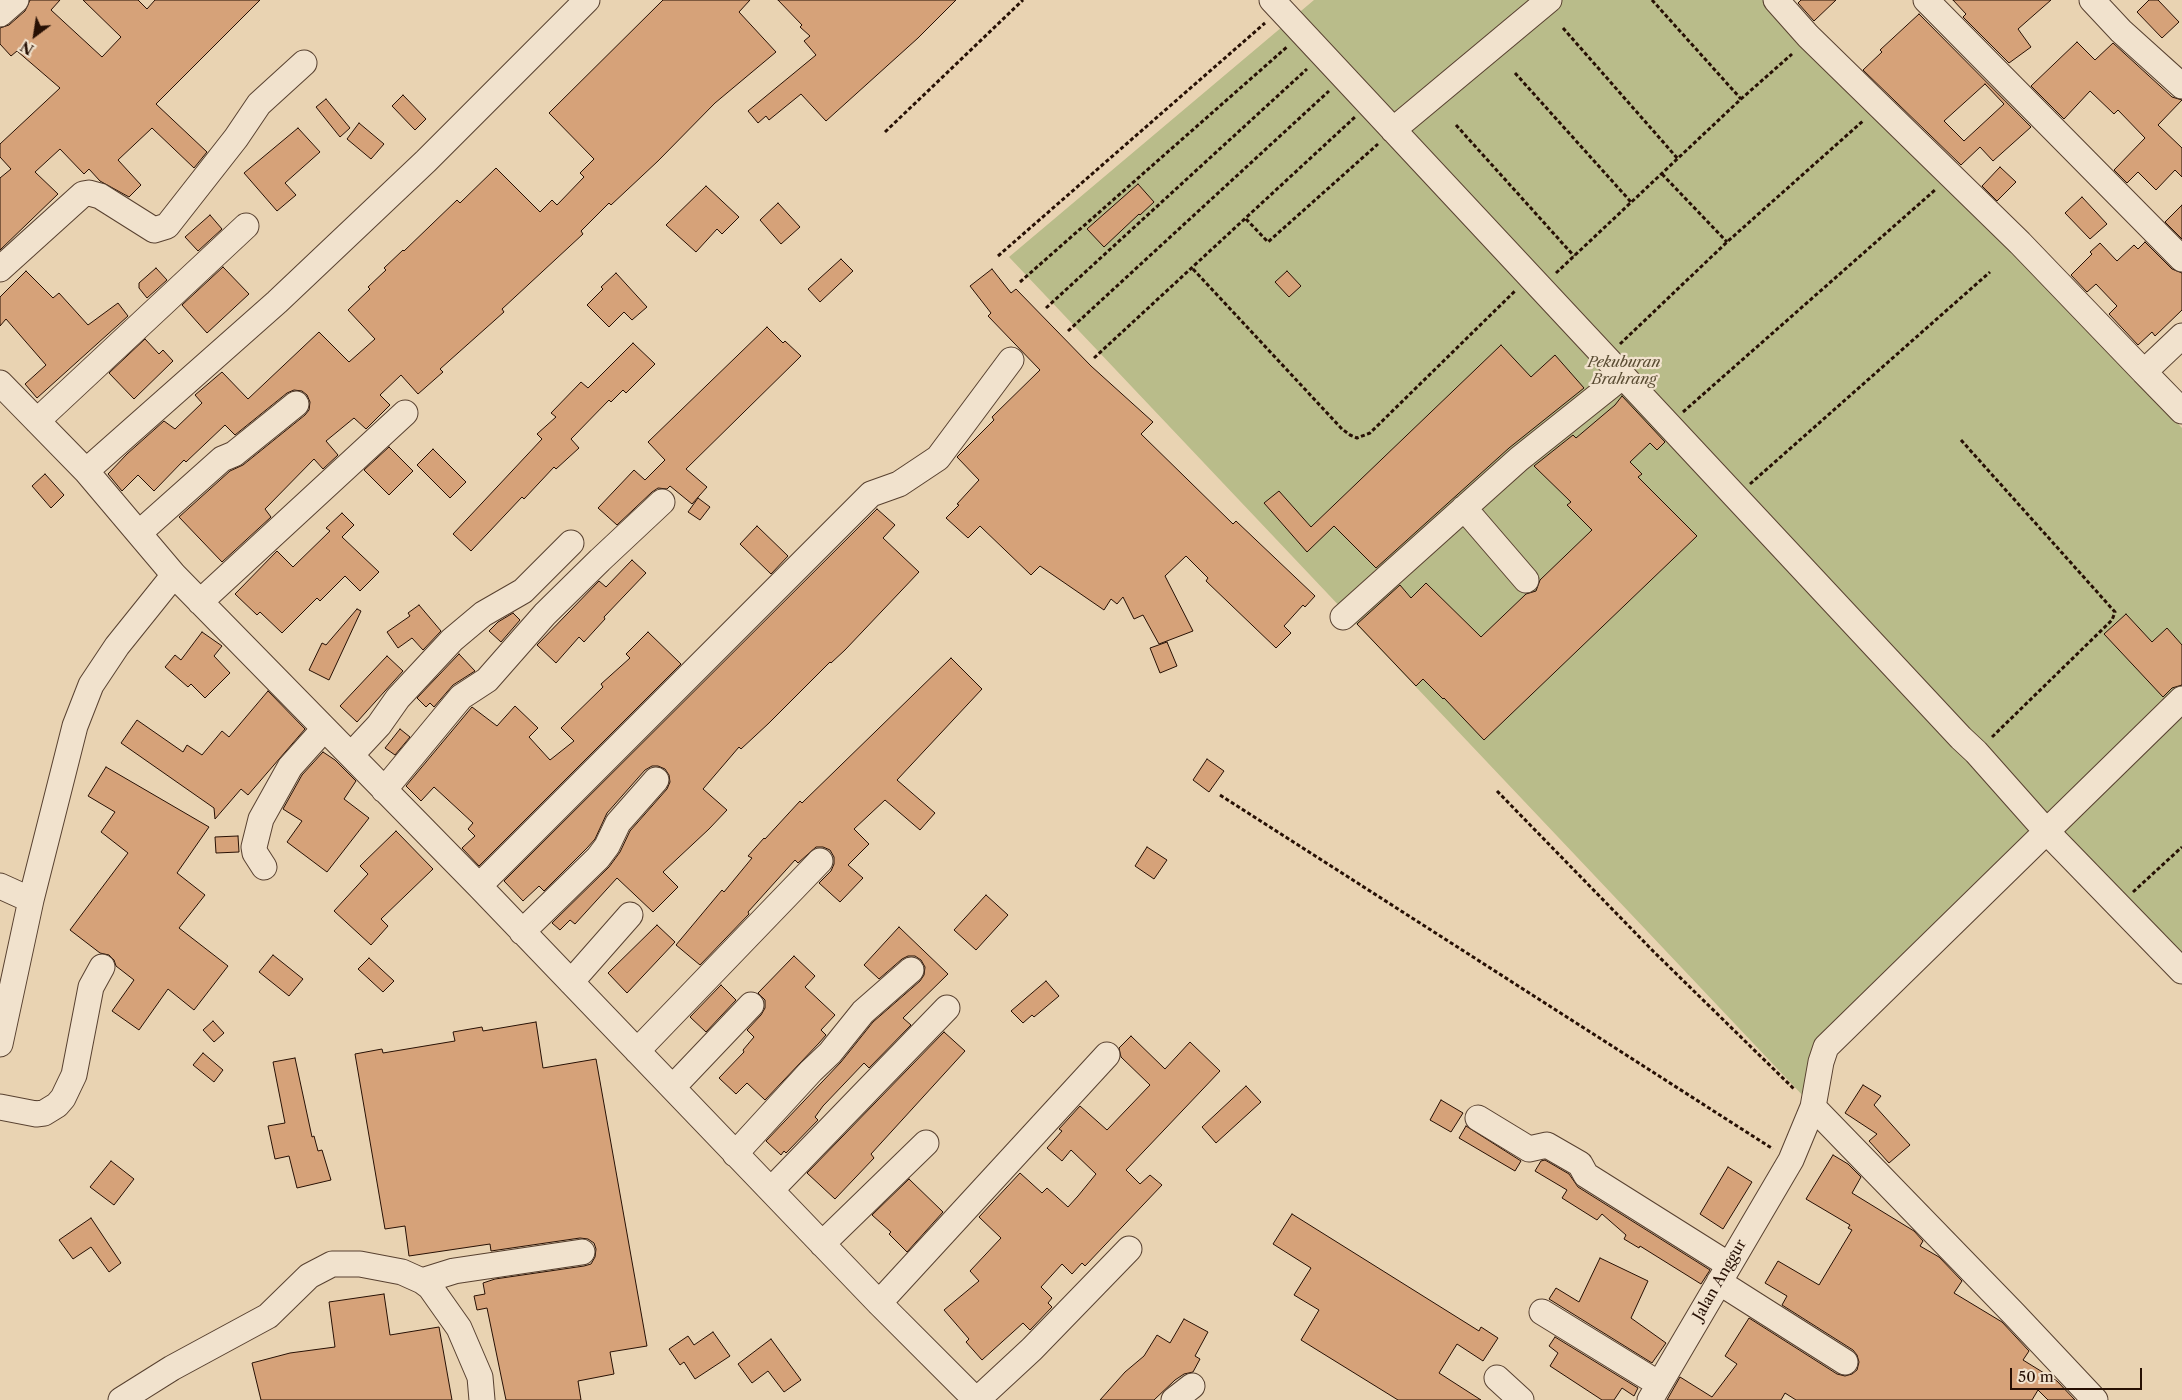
<!DOCTYPE html>
<html>
<head>
<meta charset="utf-8">
<style>
	body { margin:0 }
	#map { position:relative; width:2182px; height:1400px; overflow:hidden; background:#e9d3b2; font-family:"Libre Caslon Text",serif }
	canvas { display:block }
	.north { position:absolute; left:10px; top:10px; width:50px; height:50px; -webkit-text-stroke:4px #f1e2cd; paint-order:stroke; rotate:211deg; font-size:14px; font-weight:700; line-height:20px; text-align:center; color:#271004 }
	.north::after { content:''; display:block; margin:auto; width:18px; height:22px; background:#271004; clip-path:polygon(50% 0,100% 100%,50% 72%,0 100%) }
	.scale { position:absolute; left:2010px; top:1368px; width:132px; height:22px; box-sizing:border-box; border:2px solid #271004; border-top:0; padding-left:6px; font-size:15px; line-height:18px; white-space:nowrap; color:#271004; -webkit-text-stroke:4px #f1e2cd; paint-order:stroke }
</style>
</head>
<body>
<div id="map">
<canvas width="2182" height="1400"></canvas>
<div class="north">N</div>
<div class="scale">50 m</div>
</div>
<script>
const g = document.querySelector('canvas').getContext('2d');
g.lineJoin = 'round';
function paint(path, color) {
  g.fillStyle = color;
  g.fill(path, 'evenodd');
}
function poly(rows) {
  const path = new Path2D();
  for (const r of rows) {
    path.moveTo(r[0], r[1]);
    for (let i = 2; i < r.length; i += 2) path.lineTo(r[i], r[i + 1]);
  }
  return path;
}
function stroke(path, color, width, dash) {
  g.strokeStyle = color;
  g.lineWidth = width;
  g.lineCap = dash ? 'butt' : 'round';
  g.setLineDash(dash || []);
  g.stroke(path);
}
function write(font, color, halo, rows, align = 'center') {
  g.font = font + ' "Libre Caslon Text",serif';
  g.lineWidth = 4.5;
  g.setLineDash([]);
  g.textBaseline = 'middle';
  g.strokeStyle = halo;
  g.fillStyle = color;
  for (const [text, x, y, turn = 0] of rows) {
    g.save();
    g.translate(x, y);
    g.rotate((+turn || 0) * Math.PI / 180);
    g.textAlign = isNaN(turn) ? turn : align;
    if (halo) g.strokeText(text, 0, 0);
    g.fillText(text, 0, 0);
    g.restore();
  }
}
paint(poly([
	[1314,0,1779,0,2182,428,2182,962,2037,827,1829,1031,1806,1099,1009,257]
]), '#b9bc8a');
const building = poly([
	[30,0,60,0,51,10,102,57,121,37,83,0,138,0,147,9,155,0,260,0,156,104,207,152,194,168,152,128,118,160,141,185,129,197,100,181,89,169,84,174,60,149,35,172,58,194,0,250,0,178,11,169,0,157,0,144,60,88,17,51,11,56,0,44,0,28,9,25,25,11,30,0],
	[663,0,750,0,739,12,776,52,715,103,658,161,611,205,609,203,581,231,583,234,502,309,504,312,440,369,443,372,418,394,401,375,380,395,390,405,366,429,354,418,326,441,338,455,323,469,314,459,265,509,271,517,222,562,179,517,230,471,243,465,305,415,309,410,310,402,307,395,302,391,294,390,287,393,235,435,225,425,186,462,184,460,154,491,138,475,122,491,108,474,127,454,164,421,175,429,202,403,195,395,222,372,248,399,319,332,349,362,375,339,348,310,370,289,368,287,386,270,384,268,403,250,404,251,457,200,460,203,496,168,540,212,552,200,557,205,584,177,580,173,594,159,549,113,663,0],
	[778,0,956,0,918,38,826,121,801,94,769,120,766,116,758,123,748,111,816,55,804,41,810,36,800,27,802,25,778,0],
	[1801,0,1836,0,1814,21,1798,3,1801,0],
	[1953,0,2051,0,2018,29,2031,47,2009,63,1963,17,1966,14,1953,0],
	[2149,0,2158,0,2179,22,2162,38,2137,12,2149,0],
	[1919,14,2031,127,1993,161,1980,147,1961,165,1863,70,1882,52,1880,50,1919,14],
	[1985,84,2004,104,1964,141,1944,121,1985,84],
	[2077,42,2095,60,2113,43,2172,97,2182,100,2158,125,2182,148,2182,177,2175,170,2156,190,2138,172,2127,183,2114,170,2145,138,2118,110,2114,114,2090,91,2064,119,2031,86,2077,42],
	[403,95,426,119,415,130,392,106,403,95],
	[326,99,350,128,340,137,316,107,326,99],
	[359,123,384,144,371,159,347,139,359,123],
	[298,128,320,152,285,183,296,195,277,211,244,173,298,128],
	[2000,167,2016,182,1997,201,1982,186,2000,167],
	[1138,184,1154,202,1140,215,1139,214,1104,247,1087,229,1138,184],
	[706,186,739,217,722,234,717,229,696,252,666,225,706,186],
	[2082,197,2107,224,2090,239,2065,213,2082,197],
	[778,203,800,227,781,244,760,220,778,203],
	[2182,205,2182,239,2165,222,2182,205],
	[210,215,222,229,198,251,185,237,210,215],
	[2145,242,2172,269,2182,273,2182,310,2155,336,2152,332,2138,345,2109,314,2117,306,2096,284,2087,292,2071,275,2092,254,2090,252,2100,243,2117,261,2134,245,2138,249,2145,242],
	[841,259,853,271,820,302,808,289,841,259],
	[223,267,249,294,207,333,182,305,223,267],
	[156,268,167,280,147,298,139,288,139,283,156,268],
	[992,269,1011,293,1016,289,1091,366,1153,422,1141,434,1233,524,1236,521,1315,596,1305,607,1303,605,1284,626,1291,633,1276,648,1206,581,1208,578,1186,556,1165,576,1193,631,1159,644,1143,615,1134,619,1123,597,1117,604,1111,599,1104,610,1040,566,1031,575,980,526,968,538,946,518,959,505,957,504,979,480,957,457,994,420,992,417,1040,370,988,316,991,313,970,286,992,269],
	[26,271,53,298,59,293,88,325,118,303,128,316,37,398,25,384,46,365,6,319,0,326,0,297,26,271],
	[1287,271,1301,286,1289,297,1275,282,1287,271],
	[616,273,647,307,632,320,624,312,609,327,587,305,603,289,601,287,616,273],
	[767,327,783,343,785,341,801,356,686,469,707,487,692,504,670,486,667,489,658,488,652,492,617,525,598,508,634,470,645,480,665,460,648,442,767,327],
	[145,339,159,354,163,350,173,361,134,399,109,373,145,339],
	[633,343,655,364,626,393,623,390,611,402,609,400,571,439,579,448,556,469,554,467,524,499,522,497,471,551,453,534,542,439,537,434,556,417,551,413,581,382,588,388,633,343],
	[1501,345,1531,377,1555,355,1584,388,1509,448,1376,568,1334,526,1307,552,1264,503,1279,491,1311,527,1501,345],
	[1622,396,1665,442,1657,450,1650,443,1630,462,1642,474,1638,477,1697,536,1484,740,1444,698,1443,699,1423,679,1416,686,1357,624,1400,585,1411,598,1426,583,1481,637,1526,594,1536,591,1540,580,1592,530,1567,505,1571,502,1534,466,1573,435,1576,438,1615,405,1622,396],
	[389,447,413,471,389,495,364,470,389,447],
	[433,449,466,482,450,498,417,465,433,449],
	[45,474,64,495,51,508,32,486,45,474],
	[698,498,710,507,700,520,688,512,698,498],
	[877,509,895,525,883,538,919,572,845,650,831,663,830,662,769,723,741,749,739,747,703,789,727,810,709,829,663,872,678,887,653,912,617,878,575,924,570,920,560,930,552,923,609,867,620,852,630,831,667,789,670,782,669,775,665,769,658,766,652,766,645,770,607,813,595,839,587,848,544,891,539,886,523,901,504,881,877,509],
	[342,513,354,525,342,537,379,572,360,591,345,576,320,601,317,598,282,633,260,612,257,615,235,594,277,551,293,567,330,531,326,528,342,513],
	[757,526,788,556,771,574,740,544,757,526],
	[632,560,646,573,604,617,605,619,584,642,579,637,556,663,537,645,599,581,606,587,632,560],
	[419,605,441,631,423,650,412,638,398,648,387,632,410,616,408,613,419,605],
	[357,609,361,611,329,680,309,670,322,643,326,645,357,609],
	[513,613,520,620,501,642,489,631,498,622,513,613],
	[2126,614,2152,642,2167,628,2182,645,2182,685,2172,688,2163,697,2104,634,2126,614],
	[202,632,222,646,214,656,230,673,205,698,191,684,188,687,165,667,175,655,181,660,202,632],
	[648,632,681,664,479,866,462,848,475,836,468,829,473,823,434,787,421,801,406,786,472,707,497,726,515,706,538,728,529,737,550,760,574,741,561,728,603,687,601,684,630,658,626,654,648,632],
	[1167,642,1177,666,1160,673,1150,648,1167,642],
	[459,654,475,671,453,685,434,707,430,703,426,707,417,698,459,654],
	[387,656,403,671,357,722,340,706,387,656],
	[951,658,982,689,897,780,935,813,920,830,885,800,854,829,869,844,848,865,863,878,840,902,819,883,831,871,834,864,834,857,830,850,823,847,816,847,798,863,795,860,748,912,749,914,700,965,676,945,722,890,724,892,752,858,748,856,764,838,765,839,800,801,802,803,951,658],
	[268,691,305,729,248,795,241,789,215,819,214,808,121,743,137,720,183,752,187,745,202,755,222,731,229,737,268,691],
	[400,729,410,737,395,755,385,748,400,729],
	[323,752,335,760,356,781,344,799,369,818,327,872,287,842,302,821,283,809,302,775,323,752],
	[1207,759,1224,771,1209,792,1193,780,1207,759],
	[106,767,209,827,177,873,205,895,179,928,228,966,194,1010,168,989,139,1030,112,1011,134,980,116,966,114,960,109,955,100,953,70,930,128,853,101,832,115,812,88,796,106,767],
	[396,831,433,869,381,919,388,926,371,945,334,911,368,874,360,866,396,831],
	[238,836,239,852,216,853,215,837,238,836],
	[1147,847,1167,860,1154,879,1135,866,1147,847],
	[986,895,1008,915,976,950,954,930,986,895],
	[657,925,675,942,627,993,608,973,657,925],
	[899,927,948,974,903,1018,911,1025,869,1068,864,1063,823,1106,815,1117,818,1120,786,1153,784,1151,781,1155,766,1141,841,1062,873,1022,920,981,924,975,925,967,921,960,915,956,908,956,902,959,879,979,864,965,899,927],
	[273,955,303,979,289,996,259,972,273,955],
	[794,956,815,976,805,987,835,1015,821,1030,826,1035,819,1043,765,1100,747,1083,736,1094,719,1078,744,1052,743,1050,754,1037,747,1030,761,1015,765,1008,765,1000,758,993,794,956],
	[369,958,394,981,383,992,358,969,369,958],
	[1046,981,1059,996,1034,1017,1032,1015,1023,1023,1011,1011,1046,981],
	[721,985,736,1000,706,1032,690,1017,721,985],
	[213,1021,224,1033,214,1042,203,1030,213,1021],
	[536,1022,543,1068,596,1059,647,1346,610,1352,614,1374,578,1381,581,1400,506,1400,487,1308,477,1310,474,1296,485,1294,483,1283,495,1279,584,1266,591,1264,595,1257,596,1249,594,1243,588,1239,580,1238,491,1251,490,1244,409,1256,405,1226,385,1229,355,1054,382,1049,383,1053,455,1041,453,1032,482,1027,483,1031,536,1022],
	[944,1032,965,1051,871,1154,874,1158,835,1199,807,1173,944,1032],
	[1131,1036,1165,1069,1190,1042,1220,1071,1126,1170,1140,1184,1150,1175,1162,1185,1085,1266,1082,1263,1072,1274,1062,1264,1041,1287,1052,1298,1048,1303,1052,1307,1030,1330,1023,1323,982,1360,966,1342,969,1339,944,1310,979,1281,970,1271,1001,1238,979,1217,1020,1173,1042,1193,1047,1188,1068,1207,1078,1196,1096,1174,1071,1150,1062,1161,1047,1148,1062,1131,1059,1129,1080,1106,1107,1130,1150,1085,1121,1057,1119,1048,1131,1036],
	[203,1053,223,1070,214,1082,193,1065,203,1053],
	[295,1058,312,1137,314,1136,318,1151,322,1150,331,1180,297,1188,289,1156,275,1159,268,1126,285,1123,273,1062,295,1058],
	[1863,1085,1881,1096,1874,1105,1910,1145,1889,1163,1869,1141,1877,1134,1845,1113,1863,1085],
	[1246,1086,1261,1102,1216,1143,1202,1127,1246,1086],
	[1441,1100,1463,1113,1451,1132,1430,1120,1441,1100],
	[1466,1126,1521,1161,1515,1171,1459,1138,1466,1126],
	[1833,1155,1848,1164,1861,1177,1852,1193,1914,1231,1923,1241,1920,1246,1939,1257,1962,1281,1954,1293,2002,1322,2029,1351,2023,1360,2057,1381,2075,1400,2048,1400,2038,1390,2032,1400,1796,1400,1785,1393,1781,1400,1667,1400,1680,1377,1712,1397,1737,1364,1725,1356,1749,1318,1837,1374,1845,1376,1852,1374,1857,1370,1859,1362,1857,1355,1853,1350,1782,1305,1787,1296,1765,1283,1778,1261,1819,1285,1852,1230,1848,1228,1850,1225,1806,1199,1833,1155],
	[1545,1160,1569,1174,1578,1187,1710,1270,1701,1284,1640,1246,1639,1248,1624,1239,1626,1235,1602,1214,1597,1220,1562,1198,1567,1190,1535,1171,1541,1161,1545,1160],
	[111,1161,134,1179,114,1205,90,1187,111,1161],
	[1728,1167,1752,1182,1723,1229,1700,1214,1728,1167],
	[909,1179,943,1212,907,1252,889,1234,891,1232,872,1215,909,1179],
	[1292,1214,1479,1331,1481,1327,1498,1338,1483,1361,1457,1344,1439,1373,1481,1400,1398,1400,1301,1340,1319,1310,1294,1295,1311,1268,1273,1244,1292,1214],
	[91,1218,121,1263,109,1272,91,1247,73,1259,59,1240,91,1218],
	[1600,1258,1648,1281,1631,1318,1666,1343,1652,1363,1549,1299,1556,1288,1579,1302,1600,1258],
	[384,1294,390,1335,439,1327,452,1400,261,1400,252,1363,290,1353,335,1347,329,1302,384,1294],
	[1184,1319,1208,1332,1195,1356,1200,1359,1193,1372,1184,1374,1175,1380,1154,1400,1100,1400,1125,1372,1144,1356,1157,1335,1170,1343,1184,1319],
	[713,1332,730,1356,695,1379,684,1362,680,1365,669,1349,688,1336,694,1345,713,1332],
	[1555,1337,1638,1388,1634,1396,1622,1388,1614,1400,1602,1400,1550,1366,1558,1353,1549,1346,1555,1337],
	[771,1339,801,1380,784,1392,768,1371,752,1383,738,1364,771,1339]
]);
paint(building, '#d6a279');
stroke(building, '#271004', 1);
const minor = poly([
	[1272,0,1961,738,1976,752,2047,832,2182,971],
	[1776,0,1808,36,2020,243,2144,372],
	[1926,0,2182,259],
	[2092,0,2121,31,2182,86],
	[0,14,16,0],
	[1393,130,1549,0],
	[0,269,83,194,89,193,100,196,154,230,167,226,236,138,259,104,304,63],
	[2182,336,2144,372,2182,411],
	[0,383,86,471,174,575,479,886,879,1303,976,1400],
	[37,421,246,226],
	[86,471,277,302,426,161,587,0],
	[1464,508,1526,580],
	[139,533,222,459,234,454,296,404],
	[200,602,405,413],
	[1343,617,1519,459,1623,376],
	[351,755,379,725,398,698,452,640,483,614,523,591,571,543],
	[384,790,461,697,487,680,545,614,600,560,662,502],
	[264,867,255,853,254,847,261,819,290,767,324,729],
	[0,886,31,900],
	[479,886,871,494,899,484,938,458,1011,360],
	[522,932,598,858,607,846,618,823,656,780],
	[571,982,630,915],
	[0,1044,31,900,75,726,91,685,117,646,174,575],
	[637,1051,820,861],
	[673,1087,751,1005],
	[0,1107,36,1114,44,1113,57,1105,63,1098,74,1075,91,987,102,967],
	[1813,1107,2014,1314,2095,1400],
	[1478,1118,1529,1149,1547,1145,1580,1164,1586,1175,1729,1265],
	[735,1154,811,1071,830,1053,863,1012,911,970],
	[771,1190,947,1008],
	[822,1244,926,1143],
	[422,1281,454,1271,582,1252],
	[1719,1282,1845,1362],
	[879,1303,1107,1055],
	[1542,1312,1659,1384],
	[1497,1378,1521,1400],
	[121,1400,172,1368,268,1316,309,1276,332,1264,360,1264,402,1272,422,1281,430,1287,459,1328,480,1377,482,1400],
	[977,1400,1032,1349,1129,1249],
	[1174,1400,1192,1386],
	[1650,1400,1791,1160,1813,1107,1821,1062,1826,1047,2182,699]
]);
stroke(minor, '#584130', 27);
stroke(poly([
	[1652,0,1741,99],
	[1563,28,1678,159],
	[1515,73,1631,202],
	[1456,125,1574,256],
	[885,132,1023,0],
	[1662,174,1727,242],
	[1246,219,1268,242,1378,144],
	[998,256,1265,23],
	[1193,269,1342,429,1350,435,1357,438,1370,433,1515,291],
	[1556,273,1741,99,1792,54],
	[1020,282,1288,46],
	[1046,308,1307,69],
	[1068,331,1329,91],
	[1620,344,1727,242,1864,120],
	[1094,358,1355,117],
	[1683,412,1935,190],
	[1961,440,2115,612,2112,620,1991,738],
	[1750,484,1990,272],
	[1497,791,1654,952,1794,1089],
	[1220,795,1773,1149],
	[2133,892,2182,847]
]), '#271004', 3, [4, 2.5]);
stroke(minor, '#f1e2cd', 25);
write('italic 15px', '#5a4c33', '#f1e2cd', [
	["Pekuburan",1624,363],
	["Brahrang",1624,380]
]);
write('15px', '#271004', '#f1e2cd', [
	["Jalan Anggur",1720,1280,-60]
]);
</script>
</body>
</html>
